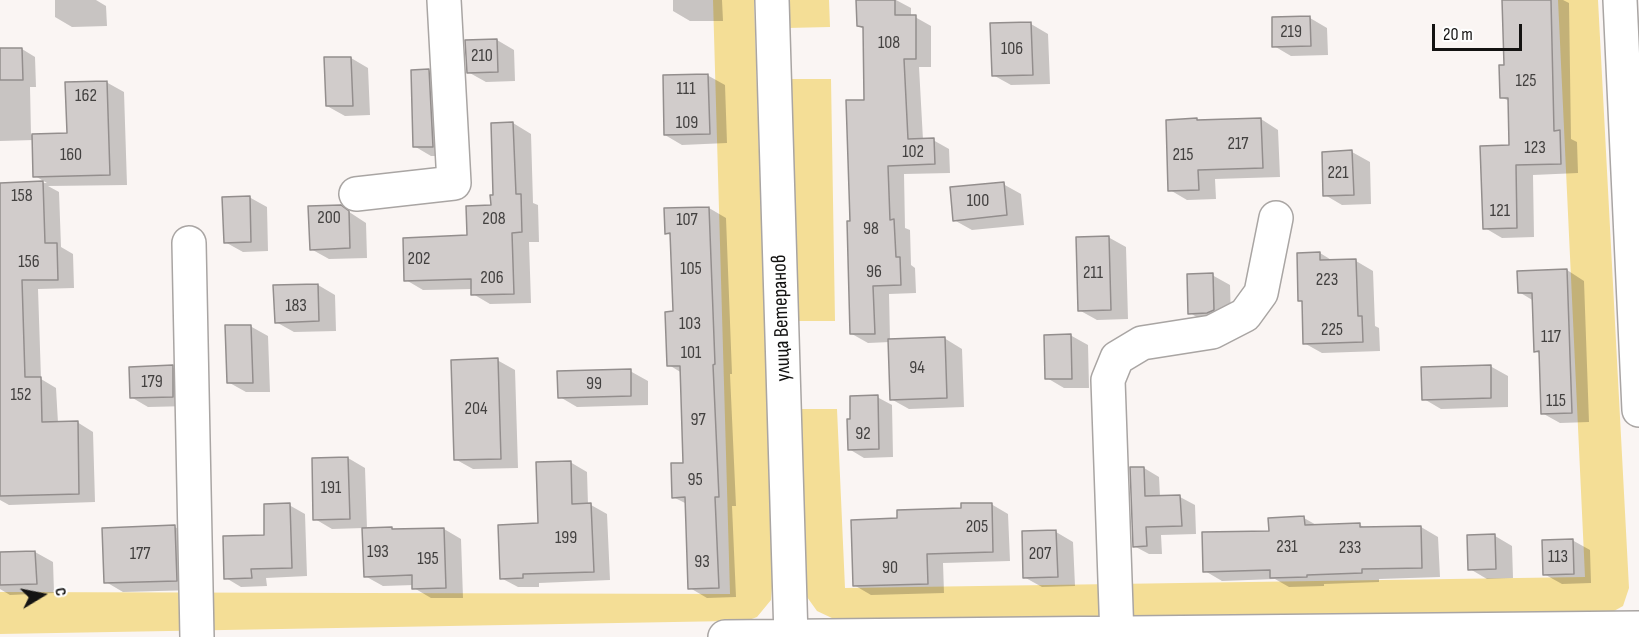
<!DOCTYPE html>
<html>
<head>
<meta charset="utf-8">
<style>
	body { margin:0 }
	#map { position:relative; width:1639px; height:637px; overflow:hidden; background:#faf5f3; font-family:"Sofia Sans Condensed",sans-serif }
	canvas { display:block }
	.north { position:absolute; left:12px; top:565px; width:60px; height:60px; -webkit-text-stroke:4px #fff; paint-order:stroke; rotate:80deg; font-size:16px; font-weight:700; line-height:24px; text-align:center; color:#141312 }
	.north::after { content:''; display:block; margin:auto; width:21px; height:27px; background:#141312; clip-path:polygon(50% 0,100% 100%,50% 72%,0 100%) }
	.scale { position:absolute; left:1432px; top:24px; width:90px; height:27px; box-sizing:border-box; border:3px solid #141312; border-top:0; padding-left:8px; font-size:18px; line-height:21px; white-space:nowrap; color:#141312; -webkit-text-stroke:4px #fff; paint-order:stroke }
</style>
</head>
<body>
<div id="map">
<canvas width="1639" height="637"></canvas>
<div class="north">С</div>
<div class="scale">20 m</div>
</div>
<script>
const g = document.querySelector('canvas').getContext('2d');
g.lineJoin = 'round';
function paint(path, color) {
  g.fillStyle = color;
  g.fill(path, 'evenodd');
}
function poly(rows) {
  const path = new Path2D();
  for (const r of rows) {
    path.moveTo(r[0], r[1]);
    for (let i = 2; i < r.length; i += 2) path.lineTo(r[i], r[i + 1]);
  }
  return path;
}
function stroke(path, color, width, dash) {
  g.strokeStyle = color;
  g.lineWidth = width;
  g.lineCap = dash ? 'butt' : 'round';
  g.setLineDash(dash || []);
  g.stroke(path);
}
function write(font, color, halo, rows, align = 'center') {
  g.font = font + ' "Sofia Sans Condensed",sans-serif';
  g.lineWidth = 5;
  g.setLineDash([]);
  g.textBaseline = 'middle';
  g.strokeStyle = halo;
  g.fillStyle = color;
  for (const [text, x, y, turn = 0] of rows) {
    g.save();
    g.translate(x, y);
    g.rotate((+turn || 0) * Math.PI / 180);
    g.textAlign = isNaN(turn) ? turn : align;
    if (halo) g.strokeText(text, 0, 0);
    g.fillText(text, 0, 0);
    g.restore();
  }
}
paint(poly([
	[713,0,754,0,773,574,771,600,757,617,749,620,730,621,0,634,0,592,730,594],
	[786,0,829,0,830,27,787,28],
	[1558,0,1598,0,1629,588,1623,606,1605,616,1588,618,834,619,817,611,807,597,801,571,798,409,837,409,845,588,1585,577],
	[787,79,831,79,835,321,792,321]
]), '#f4de96');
paint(poly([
	[55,0,96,0,106,6,107,26,72,27,55,17],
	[673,0,722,0,723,21,690,21,673,11],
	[858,0,896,0,911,8,911,17,915,17,931,26,931,67,919,67,923,140,933,140,949,149,950,173,904,174,905,228,910,230,911,265,915,268,916,293,889,294,890,340,944,338,962,349,964,407,909,409,891,399,890,342,868,343,852,334,847,102,866,101,864,29,858,26],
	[1504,0,1563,0,1569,3,1571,139,1577,142,1578,173,1533,175,1534,237,1502,238,1485,228,1510,147,1509,101,1501,97,1506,66],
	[1310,18,1327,28,1328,55,1291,56,1274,46],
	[1031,24,1048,34,1050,84,1011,85,993,75],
	[497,40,514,50,515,81,486,82,468,72],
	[22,49,35,57,36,87,30,87,31,135,69,135,106,82,124,92,127,185,48,186,59,192,61,247,73,254,74,288,38,289,41,379,56,388,58,423,77,422,93,432,95,502,9,505,0,500,0,184,47,183,35,176,34,140,0,141,0,50],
	[351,58,368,68,370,115,345,116,327,106],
	[429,71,446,81,450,156,431,156,414,146],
	[707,75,725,85,727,143,682,145,665,135],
	[1261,119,1278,130,1280,177,1215,179,1216,199,1187,200,1170,190,1199,122],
	[513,123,531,134,533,203,538,205,539,242,529,242,531,303,490,304,473,294,473,289,423,290,406,280,469,237,492,207,495,196,492,124],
	[1352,152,1370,162,1371,204,1342,205,1325,195],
	[1003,184,1021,194,1024,225,972,230,954,220],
	[249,197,267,207,268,251,243,252,225,242],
	[340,206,366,223,367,258,329,259,311,249],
	[709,208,726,218,732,374,730,374,736,506,732,506,736,597,707,598,690,588,687,504,673,497,685,464,682,373,669,365,674,313,672,236,666,233],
	[1108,237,1126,247,1128,319,1097,320,1079,310],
	[1320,253,1333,261,1356,261,1373,271,1375,326,1379,328,1380,351,1322,353,1304,343,1304,302,1300,300,1298,254],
	[1567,270,1584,281,1589,422,1560,423,1542,413,1540,354,1535,351,1534,301,1519,292],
	[1212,275,1230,285,1231,320,1207,323,1190,313],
	[318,285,335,295,336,331,294,332,276,322],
	[250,326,268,336,270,392,246,392,228,382],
	[1070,335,1088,345,1089,388,1064,388,1047,378],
	[497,360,515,370,518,468,473,469,455,459],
	[1490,366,1508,376,1508,407,1441,409,1424,399],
	[172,367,190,377,190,406,148,407,131,397],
	[630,371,648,381,648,405,577,407,560,397],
	[877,397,892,405,893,457,864,458,849,449],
	[348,458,365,468,367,529,444,529,461,539,463,598,431,598,414,588,414,585,383,586,365,576,364,528,332,529,315,519],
	[570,462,587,472,588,505,591,505,607,514,610,580,539,583,539,587,518,587,501,578,539,525],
	[1144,468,1159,477,1160,497,1180,497,1195,505,1196,534,1161,535,1162,554,1149,554,1134,546],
	[991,504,1008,514,1010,561,943,563,944,593,871,595,854,585,898,520],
	[289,505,305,514,307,576,266,578,267,586,241,587,226,578,266,536],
	[1304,518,1318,526,1360,525,1367,529,1421,527,1438,537,1440,577,1379,579,1379,582,1324,584,1324,586,1289,587,1275,579,1222,581,1205,571,1270,532],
	[175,527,192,537,194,590,123,592,106,582],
	[1056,532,1073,542,1075,586,1042,587,1024,577],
	[1495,536,1512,546,1513,578,1487,579,1470,569],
	[1572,540,1590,550,1591,583,1562,584,1544,574],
	[35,552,53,562,54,593,10,595,0,589,0,554]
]), '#0003');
const building = poly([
	[856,0,895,0,895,15,916,15,916,59,904,59,908,139,934,138,935,164,888,166,890,220,894,219,896,257,900,257,901,285,873,286,875,334,850,334,847,221,850,221,846,100,864,100,863,27,857,26,856,0],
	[1502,0,1551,0,1554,131,1560,130,1561,164,1516,165,1517,228,1483,229,1480,146,1509,145,1508,98,1500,98,1499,65,1504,65,1502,0],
	[1310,16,1311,46,1272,47,1272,17,1310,16],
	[1031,22,1033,75,992,76,990,23,1031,22],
	[497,39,498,72,467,73,465,40,497,39],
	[0,48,22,48,23,80,0,80,0,48],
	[324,57,351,57,353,106,326,106,324,57],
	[429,69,433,147,413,147,411,70,429,69],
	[708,74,710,134,664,135,663,75,708,74],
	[107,81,110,175,33,177,32,134,67,133,65,82,107,81],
	[1197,118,1197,120,1261,118,1263,168,1198,170,1199,190,1168,191,1166,120,1197,118],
	[513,122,516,194,521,194,522,232,512,233,514,294,471,295,471,279,404,281,403,238,467,235,466,206,491,205,490,195,493,195,491,123,513,122],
	[1352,150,1354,195,1323,196,1322,152,1352,150],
	[43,181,45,243,57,243,58,280,22,280,25,377,41,377,42,422,78,421,79,494,0,496,0,183,43,181],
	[1004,182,1007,215,953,221,950,187,1004,182],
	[250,196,251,242,224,243,222,197,250,196],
	[341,205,349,211,350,248,310,250,308,206,341,205],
	[709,207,715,364,713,365,719,497,715,497,719,588,688,589,685,497,672,498,671,463,683,463,680,366,667,366,665,312,673,311,670,233,665,234,664,208,709,207],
	[1109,236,1111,310,1078,311,1076,237,1109,236],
	[1320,252,1320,260,1356,259,1358,316,1362,316,1363,342,1303,344,1302,301,1298,301,1297,253,1320,252],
	[1567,269,1572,413,1541,414,1539,351,1534,352,1532,293,1518,293,1517,271,1567,269],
	[1213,273,1214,310,1207,313,1188,314,1187,274,1213,273],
	[318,284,319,321,275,323,273,285,318,284],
	[225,325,251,325,253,383,227,383,225,325],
	[1071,334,1072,379,1045,379,1044,335,1071,334],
	[945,337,947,398,890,400,888,339,945,337],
	[498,358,501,459,454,460,451,360,498,358],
	[173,365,173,397,130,398,129,367,173,365],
	[1491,365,1491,398,1422,400,1421,367,1491,365],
	[631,369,631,396,558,398,557,371,631,369],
	[878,395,879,449,848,450,847,419,850,419,850,396,878,395],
	[348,457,350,519,313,520,312,458,348,457],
	[571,461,572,504,591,503,594,572,523,574,523,578,500,579,498,525,538,523,536,462,571,461],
	[1130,467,1144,467,1145,496,1180,495,1182,526,1146,527,1147,546,1133,547,1130,467],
	[290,503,292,568,251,569,252,578,224,579,223,536,264,535,264,504,290,503],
	[961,503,992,503,993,552,927,554,928,584,853,586,851,520,897,518,897,510,961,508,961,503],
	[1304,516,1305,525,1360,523,1360,527,1421,526,1422,568,1362,569,1362,573,1307,575,1307,577,1270,578,1270,570,1203,572,1202,532,1269,531,1268,518,1304,516],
	[175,525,177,581,104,583,102,528,175,525],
	[392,527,392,529,444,528,446,588,412,589,412,575,364,577,362,528,392,527],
	[1056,530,1058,577,1023,578,1022,531,1056,530],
	[1495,534,1496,569,1468,570,1467,535,1495,534],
	[1573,539,1574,574,1543,575,1542,540,1573,539],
	[35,551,37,584,0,585,0,552,35,551]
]);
paint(building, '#d1cccb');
stroke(building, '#938e8d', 1.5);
const minor = poly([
	[772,0,791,637],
	[1620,0,1639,410],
	[356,194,454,183,444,0],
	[189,243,197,637],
	[725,637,1639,628],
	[1117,637,1108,380,1117,358,1142,343,1212,332,1245,315,1261,293,1276,218]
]);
stroke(minor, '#a9a5a3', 36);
stroke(minor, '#fff', 33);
write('18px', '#434140', null, [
	["219",1291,32],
	["108",889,43],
	["106",1012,49],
	["210",482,56],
	["125",1526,81],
	["111",686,89],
	["162",86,96],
	["109",687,123],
	["217",1238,144],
	["123",1535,148],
	["102",913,152],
	["160",71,155],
	["215",1183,155],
	["221",1338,173],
	["158",22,196],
	["100",978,201],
	["121",1500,211],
	["200",329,218],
	["208",494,219],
	["107",687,220],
	["98",871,229],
	["202",419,259],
	["156",29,262],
	["105",691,269],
	["96",874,272],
	["211",1093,273],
	["206",492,278],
	["223",1327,280],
	["183",296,306],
	["103",690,324],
	["225",1332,330],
	["117",1551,337],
	["101",691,353],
	["94",917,368],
	["179",152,382],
	["99",594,384],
	["152",21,395],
	["115",1556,401],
	["204",476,409],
	["97",698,420],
	["92",863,434],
	["95",695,480],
	["191",331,488],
	["205",977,527],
	["199",566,538],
	["231",1287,547],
	["233",1350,548],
	["193",378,552],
	["177",140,554],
	["207",1040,554],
	["113",1558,557],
	["195",428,559],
	["93",702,562],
	["90",890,568]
]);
write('21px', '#141312', '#fff', [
	["улица Ветеранов",782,318,-92]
]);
</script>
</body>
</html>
